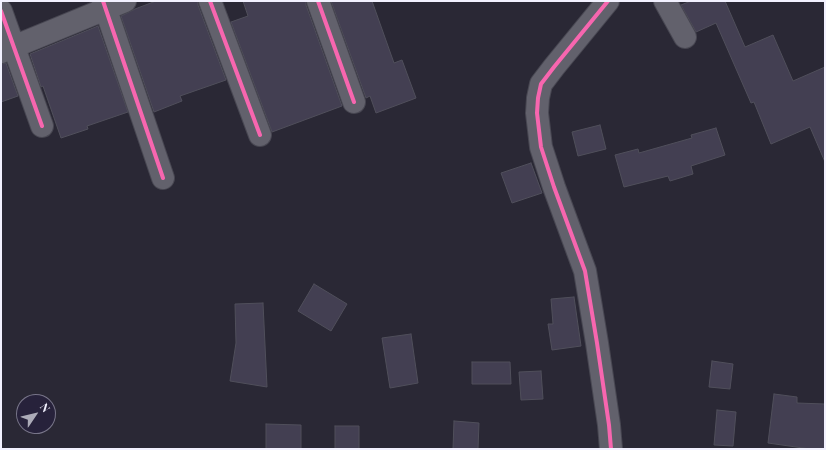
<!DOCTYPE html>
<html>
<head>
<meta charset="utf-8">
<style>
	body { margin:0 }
	#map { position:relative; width:826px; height:450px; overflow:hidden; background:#2a2835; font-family:"Playfair Display",serif }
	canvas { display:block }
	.frame { position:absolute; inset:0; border:2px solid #f2f1ff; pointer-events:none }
	.north { position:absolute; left:16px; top:394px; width:40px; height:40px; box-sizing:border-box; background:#27223b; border:1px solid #787589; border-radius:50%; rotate:55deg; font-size:11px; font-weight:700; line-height:16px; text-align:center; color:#f2f1ff }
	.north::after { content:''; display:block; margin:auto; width:14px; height:18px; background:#acabb8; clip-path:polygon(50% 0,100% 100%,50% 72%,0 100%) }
</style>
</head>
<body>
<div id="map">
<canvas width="826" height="450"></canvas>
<div class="frame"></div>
<div class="north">N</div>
</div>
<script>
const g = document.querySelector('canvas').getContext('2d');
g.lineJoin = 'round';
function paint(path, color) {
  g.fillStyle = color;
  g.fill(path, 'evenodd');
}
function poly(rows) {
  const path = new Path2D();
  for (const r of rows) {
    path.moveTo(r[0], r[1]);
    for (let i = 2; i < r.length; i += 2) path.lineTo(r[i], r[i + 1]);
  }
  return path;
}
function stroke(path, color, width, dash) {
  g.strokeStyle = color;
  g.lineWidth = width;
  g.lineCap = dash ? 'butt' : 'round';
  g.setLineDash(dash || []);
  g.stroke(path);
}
const building = poly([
	[156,1,198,1,198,5,226,80,180,96,182,101,154,112,121,16,135,9,156,1],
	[243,1,306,1,306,5,342,106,272,132,231,22,248,16,243,1],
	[331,1,372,1,394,63,402,60,416,98,376,113,370,96,366,98,331,1],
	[691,1,725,1,745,47,773,35,793,81,825,67,825,162,810,127,771,144,754,102,751,103,716,23,696,32,681,5,691,1],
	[98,26,128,112,87,126,88,129,61,138,43,86,41,87,30,54,98,26],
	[6,63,18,96,1,102,1,64,6,63],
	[600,125,606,149,578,156,572,132,600,125],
	[716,128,725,155,691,166,693,174,670,181,668,176,624,187,615,155,638,149,639,153,692,138,691,135,716,128],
	[531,163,542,193,512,203,501,173,531,163],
	[314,284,347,304,331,331,298,311,314,284],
	[574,297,581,346,552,350,548,324,553,324,551,299,574,297],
	[263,303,267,387,230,381,236,343,235,304,263,303],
	[411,334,418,383,390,388,382,338,411,334],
	[712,361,733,364,730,389,709,387,712,361],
	[472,362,510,362,511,384,472,384,472,362],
	[541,371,543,399,521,400,519,372,541,371],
	[774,394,797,397,797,403,825,404,825,449,810,449,768,443,774,394],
	[717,410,736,412,733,446,714,445,717,410],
	[454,421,479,423,478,449,453,449,454,421],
	[266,424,301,425,301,449,266,449,266,424],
	[335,426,359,426,359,449,335,449,335,426]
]);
paint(building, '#433f52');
stroke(building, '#504f5b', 1);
const minor = poly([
	[103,1,163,178],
	[210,1,260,135],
	[318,1,354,102],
	[608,1,554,67,541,84,538,98,537,113,541,147,554,187,585,271,597,343,609,425,611,449],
	[665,1,685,37],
	[1,11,42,126],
	[1,52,125,1]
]);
stroke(minor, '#484752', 24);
stroke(minor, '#62616c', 22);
stroke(poly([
	[103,1,163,178],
	[210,1,260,135],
	[318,1,354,102],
	[608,1,554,67,541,84,538,98,537,113,541,147,554,187,585,271,597,343,609,425,611,449],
	[1,11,42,126]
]), '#f766af', 4);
</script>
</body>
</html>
